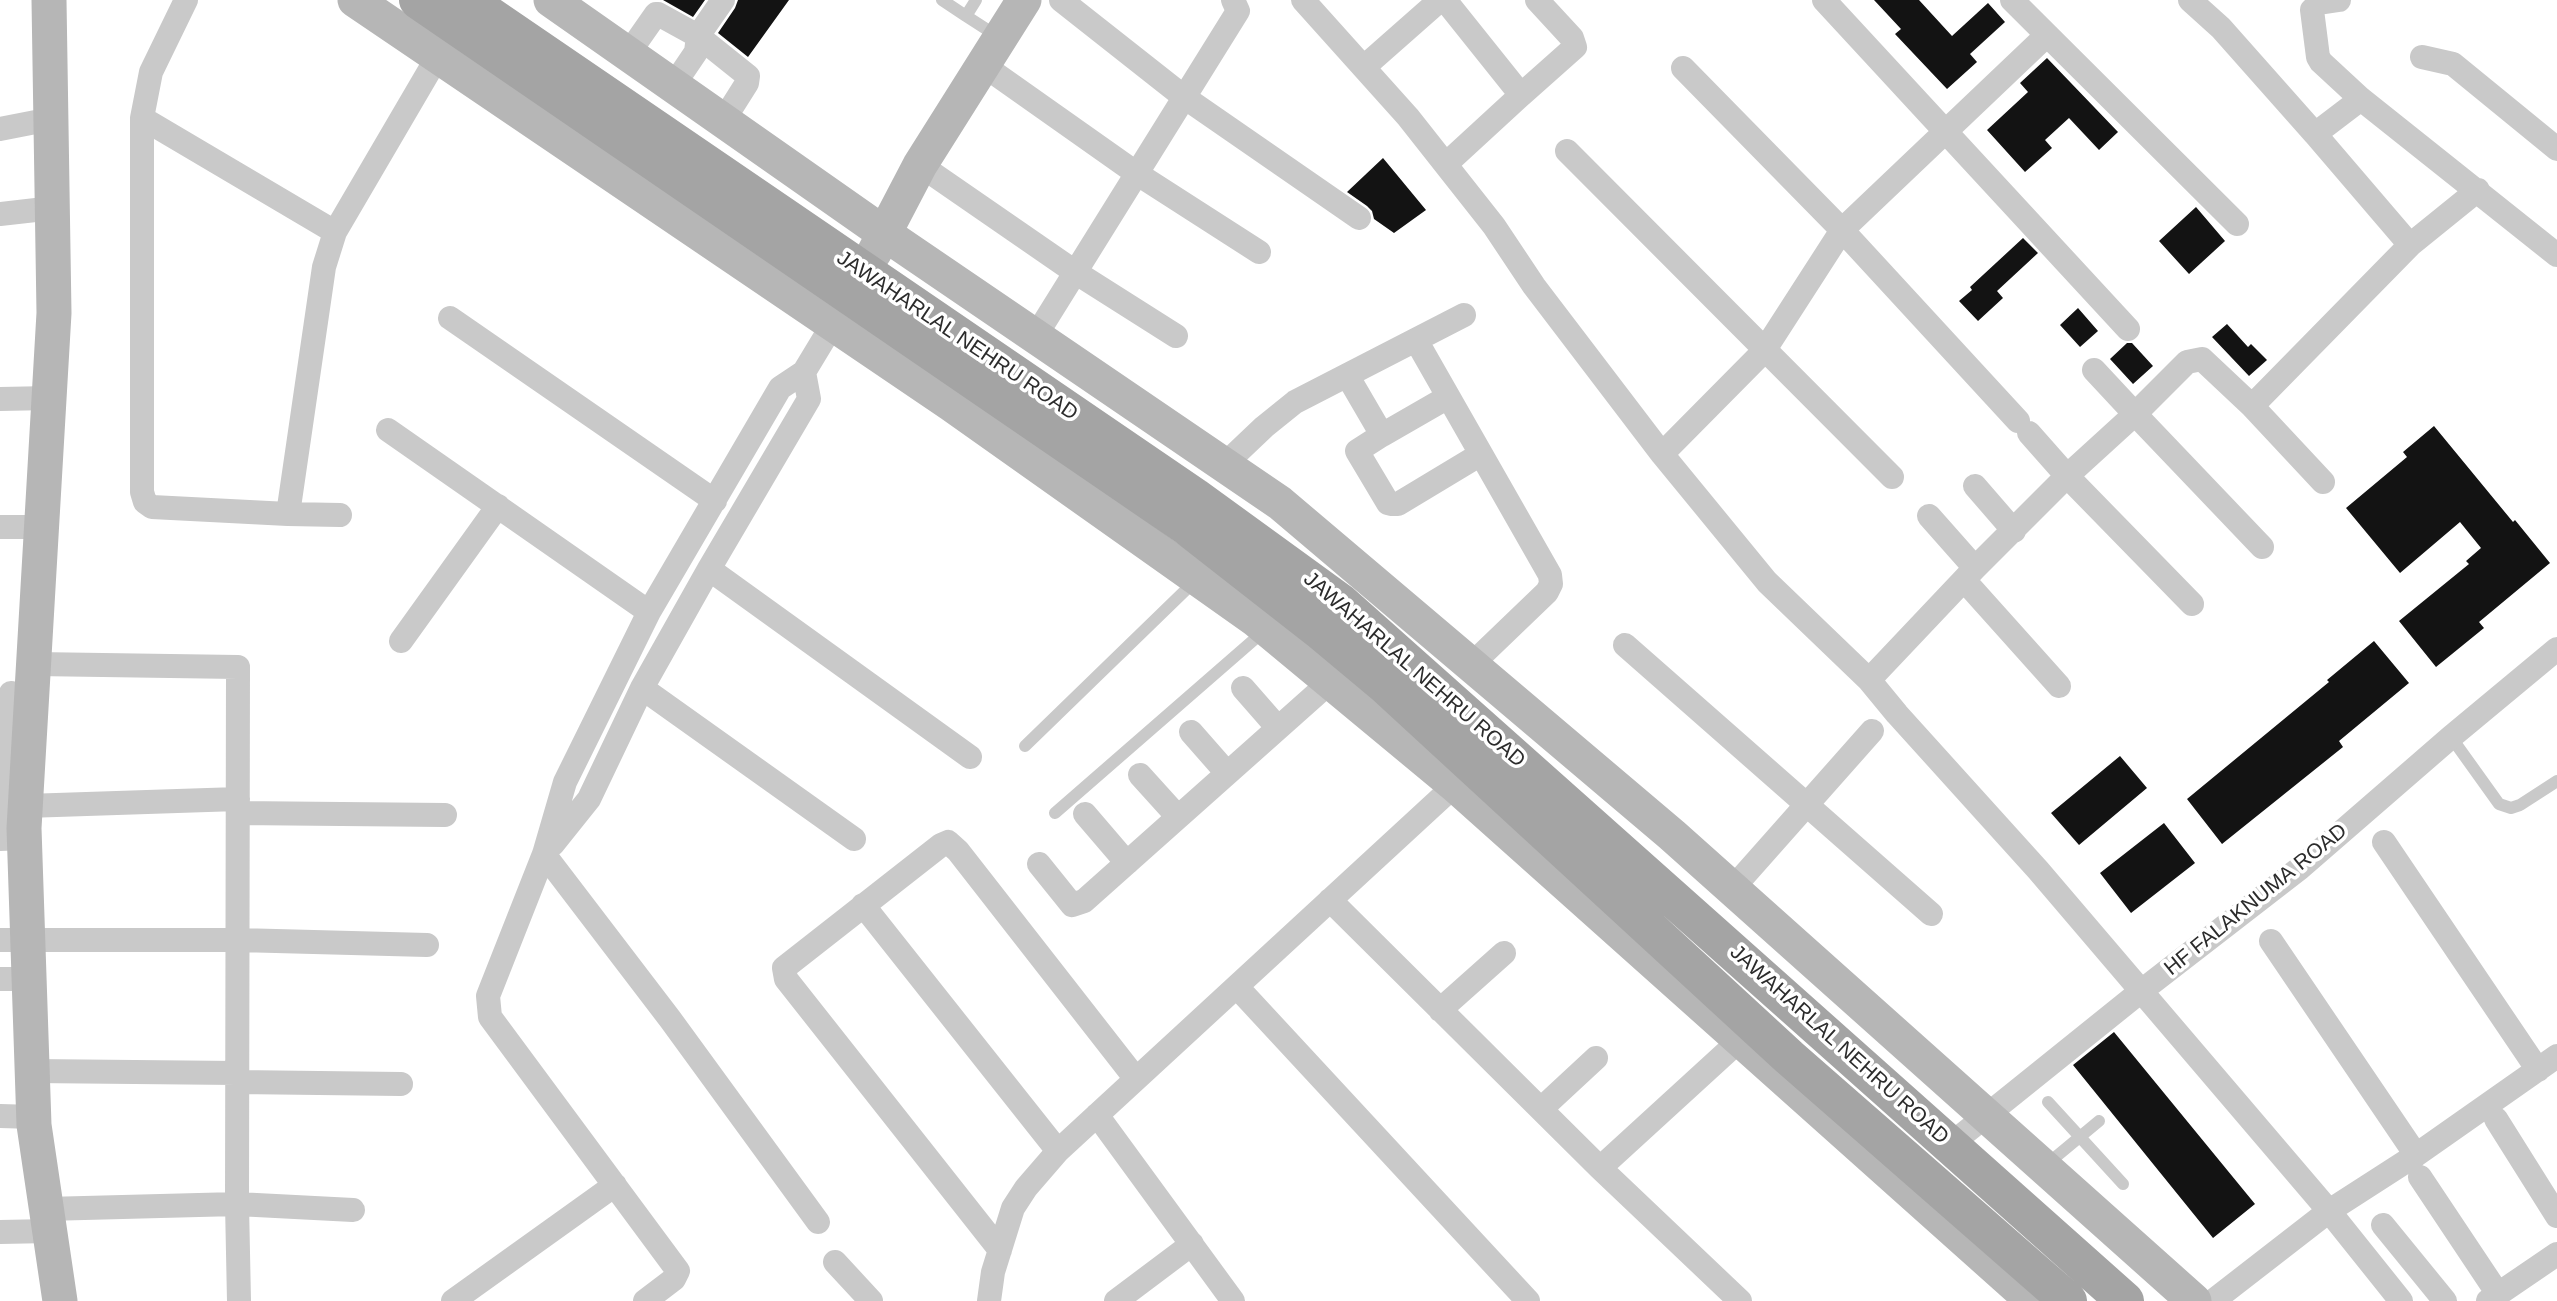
<!DOCTYPE html>
<html>
<head>
<meta charset="utf-8">
<style>
	body { margin:0 }
	canvas { display:block; background:#fff }
</style>
</head>
<body>
<canvas width="2557" height="1301"></canvas>
<script>
const g = document.querySelector('canvas').getContext('2d');
g.lineJoin = 'round';
function paint(path, color) {
  g.fillStyle = color;
  g.fill(path, 'evenodd');
}
function poly(rows) {
  const path = new Path2D();
  for (const r of rows) {
    path.moveTo(r[0], r[1]);
    for (let i = 2; i < r.length; i += 2) path.lineTo(r[i], r[i + 1]);
  }
  return path;
}
function stroke(path, color, width, dash) {
  g.strokeStyle = color;
  g.lineWidth = width;
  g.lineCap = dash ? 'butt' : 'round';
  g.setLineDash(dash || []);
  g.stroke(path);
}
function write(font, color, halo, rows, align = 'center') {
  g.font = font + ' Helvetica,sans-serif';
  g.lineWidth = 7;
  g.setLineDash([]);
  g.textBaseline = 'middle';
  g.strokeStyle = halo;
  g.fillStyle = color;
  for (const [text, x, y, turn = 0] of rows) {
    g.save();
    g.translate(x, y);
    g.rotate((+turn || 0) * Math.PI / 180);
    g.textAlign = isNaN(turn) ? turn : align;
    if (halo) g.strokeText(text, 0, 0);
    g.fillText(text, 0, 0);
    g.restore();
  }
}
paint(poly([
	[663,0,705,0,693,17],
	[738,0,789,0,748,57,718,33,735,8],
	[1874,0,1919,0,1952,36,1988,3,2005,22,1970,54,1977,62,1947,89,1895,34,1901,29],
	[2047,58,2118,132,2099,150,2069,118,2045,140,2052,148,2025,172,1987,130,2028,92,2020,83],
	[1383,158,1426,210,1394,233,1374,219,1372,211,1367,206,1347,192],
	[2196,207,2225,241,2189,274,2159,241],
	[2023,238,2038,253,1997,291,2003,298,1978,321,1959,301,1972,290,1970,287],
	[2078,308,2098,331,2080,347,2060,325],
	[2227,324,2248,347,2251,344,2267,360,2249,376,2212,337],
	[2127,343,2132,343,2153,366,2133,384,2110,359],
	[2434,426,2513,522,2515,520,2550,563,2479,622,2484,628,2436,667,2399,621,2469,564,2466,561,2481,548,2460,522,2400,573,2346,508,2407,457,2403,452],
	[2374,641,2409,683,2339,741,2343,747,2222,844,2187,799,2329,682,2327,680],
	[2120,756,2147,788,2079,845,2051,813],
	[2164,823,2195,863,2131,913,2100,873],
	[2114,1032,2255,1204,2213,1238,2073,1065]
]), '#131313');
stroke(poly([
	[942,0,966,16],
	[976,0,966,16,997,36],
	[2451,737,2499,804,2511,808,2520,805,2557,781],
	[1025,746,1195,581],
	[1055,813,1264,631],
	[2048,1102,2123,1184],
	[2046,1165,2099,1121]
]), '#c9c9c9', 12);
stroke(poly([
	[186,0,151,72,142,118,142,492,145,502,152,507,288,514],
	[1061,0,1184,97,1359,218],
	[1303,0,1408,117,1494,226,1534,286,1662,454,1767,582,1869,680,1897,714,2038,870,2329,1211,2401,1301],
	[1445,0,1521,95,1575,47,1572,38,1537,0],
	[1824,0,2128,329],
	[2012,0,2237,224],
	[2190,0,2221,28,2315,134,2361,99],
	[2339,0,2319,3,2312,10,2318,57,2321,62,2361,99,2557,255],
	[628,54,656,14,658,14,698,36,748,76,747,83,723,121],
	[2422,57,2453,64,2557,149],
	[983,65,1136,173,1259,252],
	[1364,67,1440,0],
	[1683,68,1842,230,2018,421],
	[673,86,696,52,698,36,723,0],
	[142,118,335,232,324,267,288,514,340,515],
	[0,129,51,119],
	[1567,151,1892,477],
	[1446,164,1521,95],
	[920,165,1075,272,1176,336],
	[0,214,53,208],
	[335,232,438,56],
	[2410,245,2478,190],
	[450,318,715,501],
	[1035,337,1238,11,1233,0],
	[1416,340,1550,575,1551,584,1547,592,1471,665],
	[1347,375,1382,435,1448,397],
	[0,399,50,398],
	[2252,406,2410,245,2315,134],
	[388,430,649,612],
	[2029,433,2067,476,2192,604],
	[1382,435,1357,451,1388,503,1392,504,1398,504,1481,454],
	[1662,454,1764,351,1842,230,2047,35],
	[1224,465,1264,427,1295,402,1464,315],
	[1975,486,2014,531],
	[1929,516,1975,568],
	[0,527,43,527],
	[2262,547,2135,414,2187,362,2202,359,2252,406,2323,482],
	[709,569,970,757],
	[1964,580,2059,686],
	[401,641,498,506],
	[1625,645,1931,914],
	[35,664,238,667,237,1204,353,1210],
	[1869,680,1975,568,2067,476,2135,414,2094,370],
	[642,688,854,839],
	[1243,688,1278,728],
	[1191,732,1227,773],
	[8,756,11,693],
	[1140,775,1178,817],
	[26,806,238,799],
	[238,813,445,815],
	[1085,814,1127,863],
	[5,816,8,762],
	[0,839,25,838],
	[2384,842,2538,1070],
	[553,844,589,799,642,688,709,569,809,399,804,372],
	[544,854,670,1019,818,1222],
	[1039,864,1072,905,1084,901,1330,682],
	[1732,889,1872,731],
	[1330,900,1600,1168,1740,1301],
	[863,905,1058,1151],
	[0,940,238,940,427,945],
	[2271,941,2416,1155],
	[0,979,29,979],
	[1237,987,1528,1301],
	[1440,1010,1504,953],
	[32,1071,237,1073],
	[237,1082,401,1084],
	[1541,1109,1596,1058],
	[1097,1115,1233,1301],
	[0,1116,34,1117],
	[2496,1119,2557,1216],
	[1951,1144,2140,992,2300,868,2451,737,2557,649],
	[1600,1168,1740,1040],
	[2420,1177,2498,1294],
	[46,1209,237,1204,239,1301],
	[2383,1225,2445,1301],
	[0,1232,50,1231],
	[1000,1250,786,979,784,968,941,845,948,842,958,851,1136,1079],
	[835,1262,871,1301],
	[453,1301,615,1185],
	[645,1301,674,1279,678,1271,490,1017,488,996,544,854,565,782,649,612,780,388,804,372,833,324],
	[989,1301,993,1272,1013,1208,1026,1188,1058,1151,1466,775],
	[1116,1301,1192,1244],
	[2213,1301,2329,1211,2416,1155,2557,1056],
	[2488,1301,2557,1254]
]), '#c9c9c9', 24);
stroke(poly([
	[49,0,54,313,24,828,34,1125,60,1301],
	[355,0,951,404,1256,620,1455,785,2033,1301],
	[551,0,885,234,1280,503,1672,835,2194,1301],
	[874,253,920,165,1024,0]
]), '#b6b6b6', 35);
stroke(poly([
	[418,0,1186,526,1319,630,1386,686,1789,1057,2068,1301],
	[467,0,1195,497,1341,603,2125,1301]
]), '#a4a4a4', 38);
write('21px', '#2c2c2c', '#fff', [
	["JAWAHARLAL NEHRU ROAD",957,336,34],
	["JAWAHARLAL NEHRU ROAD",1414,670,41],
	["HF FALAKNUMA ROAD",2256,900,-39],
	["JAWAHARLAL NEHRU ROAD",1839,1045,42]
]);
</script>
</body>
</html>
